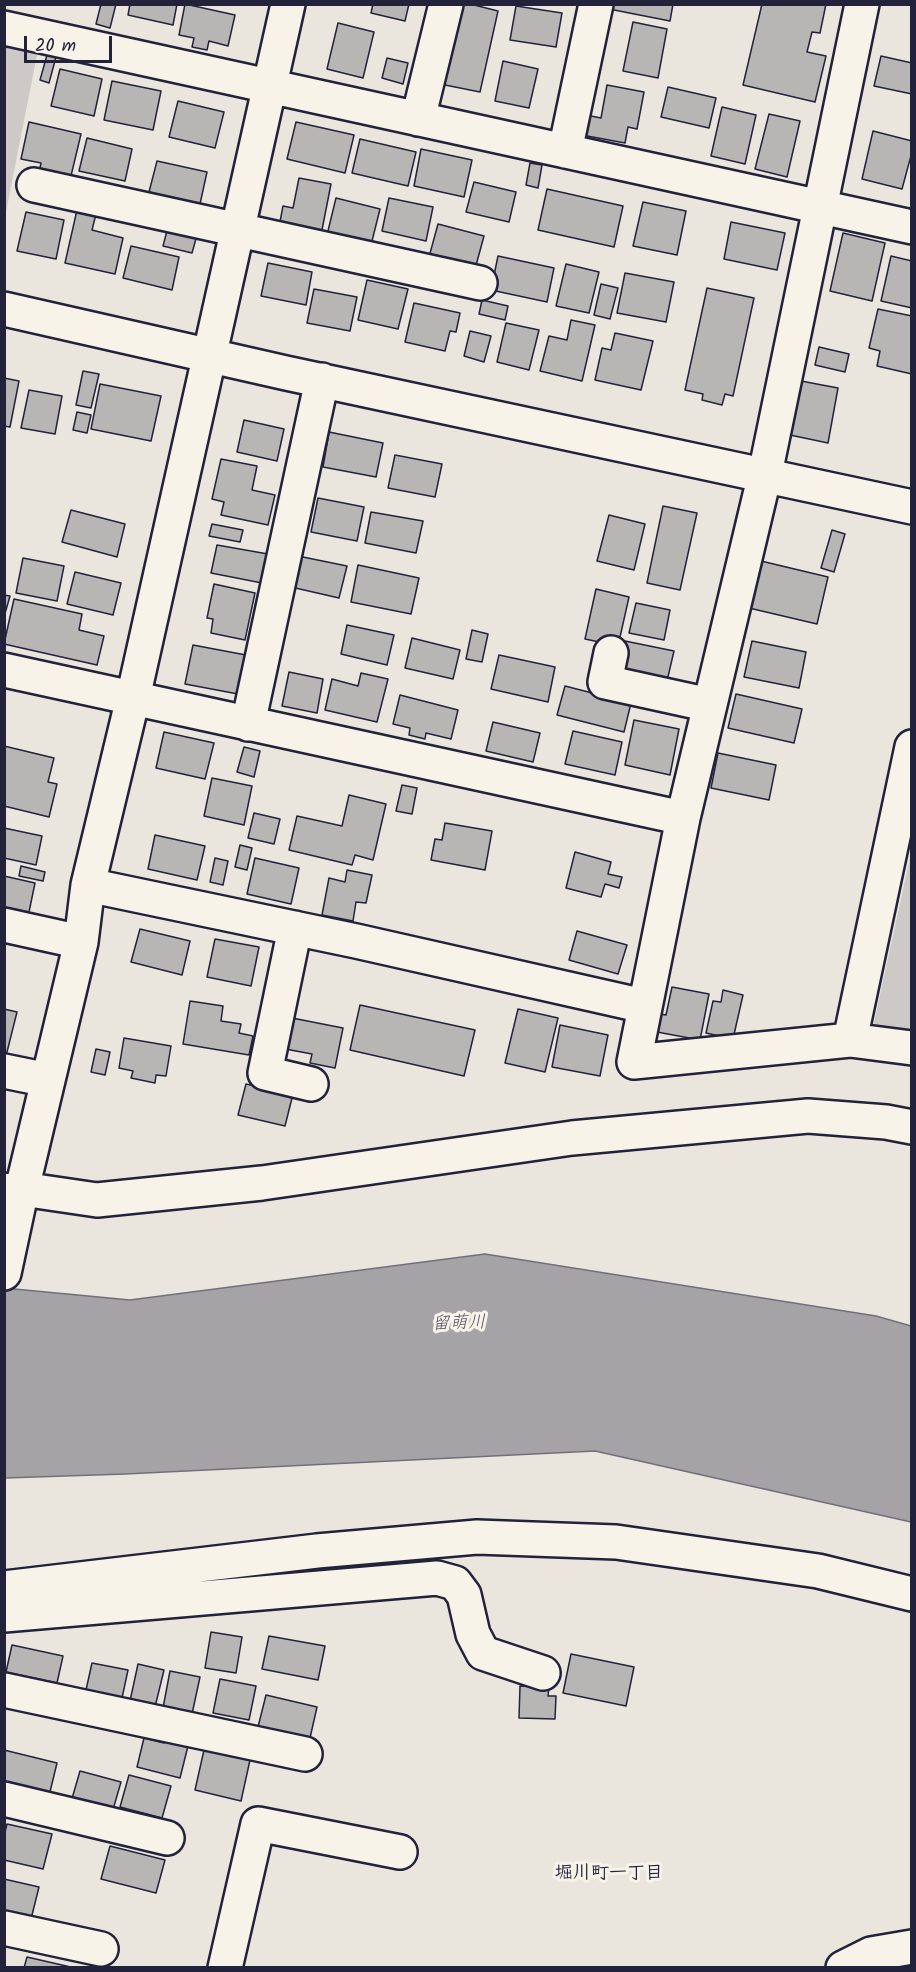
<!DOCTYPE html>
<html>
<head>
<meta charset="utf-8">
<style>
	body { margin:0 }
	#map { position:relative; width:916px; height:1972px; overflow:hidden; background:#eae6de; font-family:Kalam,sans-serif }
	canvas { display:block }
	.frame { position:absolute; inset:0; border:6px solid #22223b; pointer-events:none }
	.scale { position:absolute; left:24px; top:36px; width:88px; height:27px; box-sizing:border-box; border:3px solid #22223b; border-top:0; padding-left:8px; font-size:18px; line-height:21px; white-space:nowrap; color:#22223b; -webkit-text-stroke:4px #f7f3e8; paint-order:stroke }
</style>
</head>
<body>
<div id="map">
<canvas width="916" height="1972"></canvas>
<div class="frame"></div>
<div class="scale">20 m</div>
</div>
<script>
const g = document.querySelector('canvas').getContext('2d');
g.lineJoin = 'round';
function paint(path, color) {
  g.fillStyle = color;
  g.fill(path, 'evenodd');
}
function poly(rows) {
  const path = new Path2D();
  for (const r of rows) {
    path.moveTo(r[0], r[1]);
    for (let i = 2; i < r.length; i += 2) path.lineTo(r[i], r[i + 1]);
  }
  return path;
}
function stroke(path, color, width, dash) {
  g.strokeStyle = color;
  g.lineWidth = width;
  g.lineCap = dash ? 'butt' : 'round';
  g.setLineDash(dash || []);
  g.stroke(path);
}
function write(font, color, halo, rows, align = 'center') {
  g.font = font + ' Kalam,"Klee One",sans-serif';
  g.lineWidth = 6;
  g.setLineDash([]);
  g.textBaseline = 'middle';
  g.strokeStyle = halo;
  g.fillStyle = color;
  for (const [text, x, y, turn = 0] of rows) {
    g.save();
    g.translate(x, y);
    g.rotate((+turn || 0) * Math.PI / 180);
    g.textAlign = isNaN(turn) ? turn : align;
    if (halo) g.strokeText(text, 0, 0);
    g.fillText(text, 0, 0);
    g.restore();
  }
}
paint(poly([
	[5,43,38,50,5,217],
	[911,853,911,1035,873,1027]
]), '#cdc9c6');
const water = poly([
	[485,1254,876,1316,911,1326,911,1522,595,1451,125,1474,5,1478,4,1288,130,1300,485,1254]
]);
paint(water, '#a6a3a6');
stroke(water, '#716f7b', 1.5);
const building = poly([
	[101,4,116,4,110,28,96,24,101,4],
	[130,4,177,4,173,25,128,15,130,4],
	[185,4,235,15,228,46,209,41,207,50,192,47,194,38,179,35,185,4],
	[373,4,409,4,405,21,371,13,373,4],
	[457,4,470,4,498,11,480,92,440,84,457,4],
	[610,4,673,4,670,21,609,9,610,4],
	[762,4,826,4,820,33,812,32,807,52,826,56,815,102,743,85,762,4],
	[516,6,562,13,556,47,510,40,516,6],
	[633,22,667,29,658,78,623,71,633,22],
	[338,23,374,32,363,78,327,69,338,23],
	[47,55,56,57,49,83,40,80,47,55],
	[881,56,912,63,912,94,874,86,881,56],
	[387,58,408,63,403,84,382,78,387,58],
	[503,61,538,69,529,108,495,101,503,61],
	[60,69,102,79,94,116,51,106,60,69],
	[112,81,161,91,153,130,104,120,112,81],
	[607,85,644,92,637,129,628,127,625,143,582,135,586,115,601,118,607,85],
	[668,87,716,98,709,128,661,117,668,87],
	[178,101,224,112,215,148,169,137,178,101],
	[722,107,756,115,745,164,711,156,722,107],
	[769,114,800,121,787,177,755,169,769,114],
	[29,122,81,134,70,180,39,173,41,163,21,159,29,122],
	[296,122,354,135,345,173,287,159,296,122],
	[873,131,912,141,912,152,902,189,862,179,873,131],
	[87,138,132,149,125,181,79,171,87,138],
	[360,139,416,152,408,186,352,173,360,139],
	[421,149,472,160,464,197,414,186,421,149],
	[157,161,207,172,200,204,149,192,157,161],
	[530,163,542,165,538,188,526,185,530,163],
	[299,178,331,184,321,235,279,227,283,206,293,208,299,178],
	[474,182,516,192,509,222,466,212,474,182],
	[547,189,623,206,614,247,538,230,547,189],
	[336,198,380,209,371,245,327,235,336,198],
	[389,198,433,207,426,241,382,231,389,198],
	[643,202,686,211,677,255,633,246,643,202],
	[77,210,96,214,92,230,123,238,115,274,65,263,77,210],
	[26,212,64,220,56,259,17,251,26,212],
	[731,222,785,233,777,270,724,259,731,222],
	[438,224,484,236,475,269,429,257,438,224],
	[168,227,197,235,192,253,163,246,168,227],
	[843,233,885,243,872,301,830,291,843,233],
	[131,246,179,257,172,290,123,278,131,246],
	[498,256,554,268,547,302,491,290,498,256],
	[891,256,912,261,912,308,881,301,891,256],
	[268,263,312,272,306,305,261,296,268,263],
	[566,264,599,272,589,313,556,306,566,264],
	[625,273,674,282,666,322,617,313,625,273],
	[367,280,408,289,398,329,358,320,367,280],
	[601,284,618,288,610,319,594,315,601,284],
	[707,288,754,298,733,396,725,394,722,405,702,400,703,394,685,390,707,288],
	[314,289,357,297,350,331,307,323,314,289],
	[482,300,508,306,505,320,479,314,482,300],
	[414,303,460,313,456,332,450,331,445,351,405,342,414,303],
	[878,309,912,316,912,374,877,366,880,351,869,348,878,309],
	[571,320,595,325,582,381,540,371,549,336,567,340,571,320],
	[506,323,539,330,529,370,497,362,506,323],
	[470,331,491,336,484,362,464,356,470,331],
	[615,333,653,341,641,390,595,380,602,348,611,350,615,333],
	[819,347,849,354,845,372,815,365,819,347],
	[83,371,99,374,91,408,76,405,83,371],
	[4,378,19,381,10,427,4,426,4,378],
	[801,381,838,388,828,443,790,435,801,381],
	[100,384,161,396,151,441,91,429,100,384],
	[29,390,62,396,55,434,21,428,29,390],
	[77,412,91,415,87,433,73,430,77,412],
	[244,420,284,429,277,461,237,452,244,420],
	[329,432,383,443,376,477,323,467,329,432],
	[395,455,442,464,435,497,388,488,395,455],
	[221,459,257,466,252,490,275,495,268,525,221,515,224,502,212,499,221,459],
	[318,498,364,507,357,541,311,532,318,498],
	[663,506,697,513,680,590,647,583,663,506],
	[71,510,125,524,117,557,62,542,71,510],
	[371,512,423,521,416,553,365,543,371,512],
	[609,515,645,524,634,570,597,561,609,515],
	[212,524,243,530,240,542,209,536,212,524],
	[832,530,845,534,834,572,821,568,832,530],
	[217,545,268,554,262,583,211,573,217,545],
	[298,556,347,566,339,598,291,587,298,556],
	[23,558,64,566,57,601,16,593,23,558],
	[761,561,828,577,817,624,749,608,761,561],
	[358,565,419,578,411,614,351,602,358,565],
	[75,572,121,583,113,615,67,604,75,572],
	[214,584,255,593,245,640,211,633,213,619,207,618,214,584],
	[596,589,629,597,618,646,585,639,596,589],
	[4,595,10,596,4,617,4,595],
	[14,599,82,614,79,630,104,636,97,665,4,644,14,599],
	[636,603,670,610,664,640,629,633,636,603],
	[347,625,394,635,387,665,341,654,347,625],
	[472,630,488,634,482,662,466,659,472,630],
	[412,638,460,650,453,679,405,668,412,638],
	[625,641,674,651,667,681,618,670,625,641],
	[752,641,806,652,799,688,744,677,752,641],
	[193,645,246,655,238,694,185,684,193,645],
	[499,655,555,667,548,702,491,689,499,655],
	[289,672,323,679,317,713,282,706,289,672],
	[361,673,388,679,377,722,325,710,332,679,358,686,361,673],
	[565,686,631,703,624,732,557,715,565,686],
	[736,694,802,709,794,743,728,728,736,694],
	[400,695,458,710,451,739,426,733,425,739,409,735,410,728,393,724,400,695],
	[634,720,679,729,670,775,625,765,634,720],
	[493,722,540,733,533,762,486,751,493,722],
	[573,731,622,742,615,775,565,764,573,731],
	[164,732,214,743,205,779,156,768,164,732],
	[4,746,54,758,48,782,57,784,49,817,4,806,4,746],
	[244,747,260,751,254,777,237,772,244,747],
	[718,753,776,765,769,800,711,788,718,753],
	[212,778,252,786,244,825,204,816,212,778],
	[402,785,417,788,412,814,396,811,402,785],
	[349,795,386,804,373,860,355,855,352,865,289,850,297,816,342,826,349,795],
	[254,813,280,819,274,844,248,838,254,813],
	[445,823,492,831,485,870,431,860,435,839,442,840,445,823],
	[4,828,42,836,36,865,4,858,4,828],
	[155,835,205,846,197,880,148,869,155,835],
	[240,845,252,848,247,870,235,867,240,845],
	[575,852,611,862,608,874,622,877,619,888,605,884,601,897,566,888,575,852],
	[215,858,228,861,223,885,210,882,215,858],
	[255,858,299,868,291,904,247,894,255,858],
	[21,866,45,872,43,881,19,876,21,866],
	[347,870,372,875,366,903,356,902,353,921,322,915,329,878,345,882,347,870],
	[4,876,35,883,29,912,4,907,4,876],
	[140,929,190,941,182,975,131,962,140,929],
	[577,931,627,945,618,974,569,960,577,931],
	[215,939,259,947,251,986,207,977,215,939],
	[672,987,709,994,700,1040,657,1032,660,1014,666,1015,672,987],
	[723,990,743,995,733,1039,706,1033,713,1001,721,1002,723,990],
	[190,1001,223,1006,221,1021,241,1024,239,1033,253,1036,249,1055,183,1044,190,1001],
	[360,1005,475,1030,464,1076,350,1050,360,1005],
	[4,1009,17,1012,5,1060,4,1060,4,1009],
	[518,1009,558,1018,545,1072,505,1063,518,1009],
	[287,1017,343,1028,335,1068,310,1063,312,1054,280,1048,287,1017],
	[560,1025,608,1035,600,1076,552,1067,560,1025],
	[124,1038,171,1046,166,1076,156,1075,155,1083,131,1078,133,1071,119,1068,124,1038],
	[96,1049,110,1052,105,1075,91,1072,96,1049],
	[246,1084,293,1094,285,1126,238,1115,246,1084],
	[211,1632,242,1637,236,1673,205,1668,211,1632],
	[269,1636,325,1646,318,1680,262,1669,269,1636],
	[12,1645,63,1656,57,1683,6,1672,12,1645],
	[571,1654,634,1667,626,1706,563,1693,571,1654],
	[92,1663,128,1670,122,1698,86,1690,92,1663],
	[138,1664,164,1670,155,1707,130,1701,138,1664],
	[170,1671,200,1677,192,1714,163,1708,170,1671],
	[220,1679,256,1686,249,1720,213,1713,220,1679],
	[520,1686,549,1687,548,1696,556,1696,555,1719,519,1718,520,1686],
	[266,1695,317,1707,310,1738,258,1727,266,1695],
	[166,1732,190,1738,180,1778,137,1767,144,1738,164,1743,166,1732],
	[4,1750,57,1763,49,1796,4,1785,4,1750],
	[204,1750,250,1760,241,1801,195,1790,204,1750],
	[80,1771,121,1782,112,1813,71,1802,80,1771],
	[129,1775,171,1786,162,1818,120,1807,129,1775],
	[7,1824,52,1834,43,1869,4,1860,4,1836,7,1824],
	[110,1846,165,1860,156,1893,101,1879,110,1846],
	[4,1879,39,1887,31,1919,4,1912,4,1879],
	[27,1957,75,1968,24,1968,27,1957]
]);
paint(building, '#b8b6b5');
stroke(building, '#22223b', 1.5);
const minor = poly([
	[862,4,765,474,683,818,634,1062,850,1040,912,1048],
	[4,28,912,227],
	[418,119,446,4],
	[565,151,596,4],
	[34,185,480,283],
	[4,309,286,373,912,507],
	[611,653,605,682,710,705],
	[4,670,683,818],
	[248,724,322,380],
	[88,885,356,941,644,1006],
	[4,925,81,942],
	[295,928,265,1073,311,1084],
	[850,1040,912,747],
	[4,1071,48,1080],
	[4,1191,22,1189,97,1200,262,1183,572,1138,808,1116,886,1122,912,1127],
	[4,1273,22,1189,81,942,88,885,133,698,288,4],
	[4,1588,317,1551,477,1537,616,1542,818,1571,912,1594],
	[4,1615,437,1578,455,1583,464,1595,473,1634,483,1653,543,1673],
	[4,1690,305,1754],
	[4,1799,167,1838],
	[4,1928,101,1949],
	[225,1968,258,1824,400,1852],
	[843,1968,871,1954,912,1947]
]);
stroke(minor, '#22223b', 38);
stroke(minor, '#f7f3e8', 33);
write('italic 18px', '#504f60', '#f7f3e8', [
	["留萌川",459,1325,-2]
]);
write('bold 18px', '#22223b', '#f7f3e8', [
	["堀川町一丁目",609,1875]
]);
</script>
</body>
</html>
